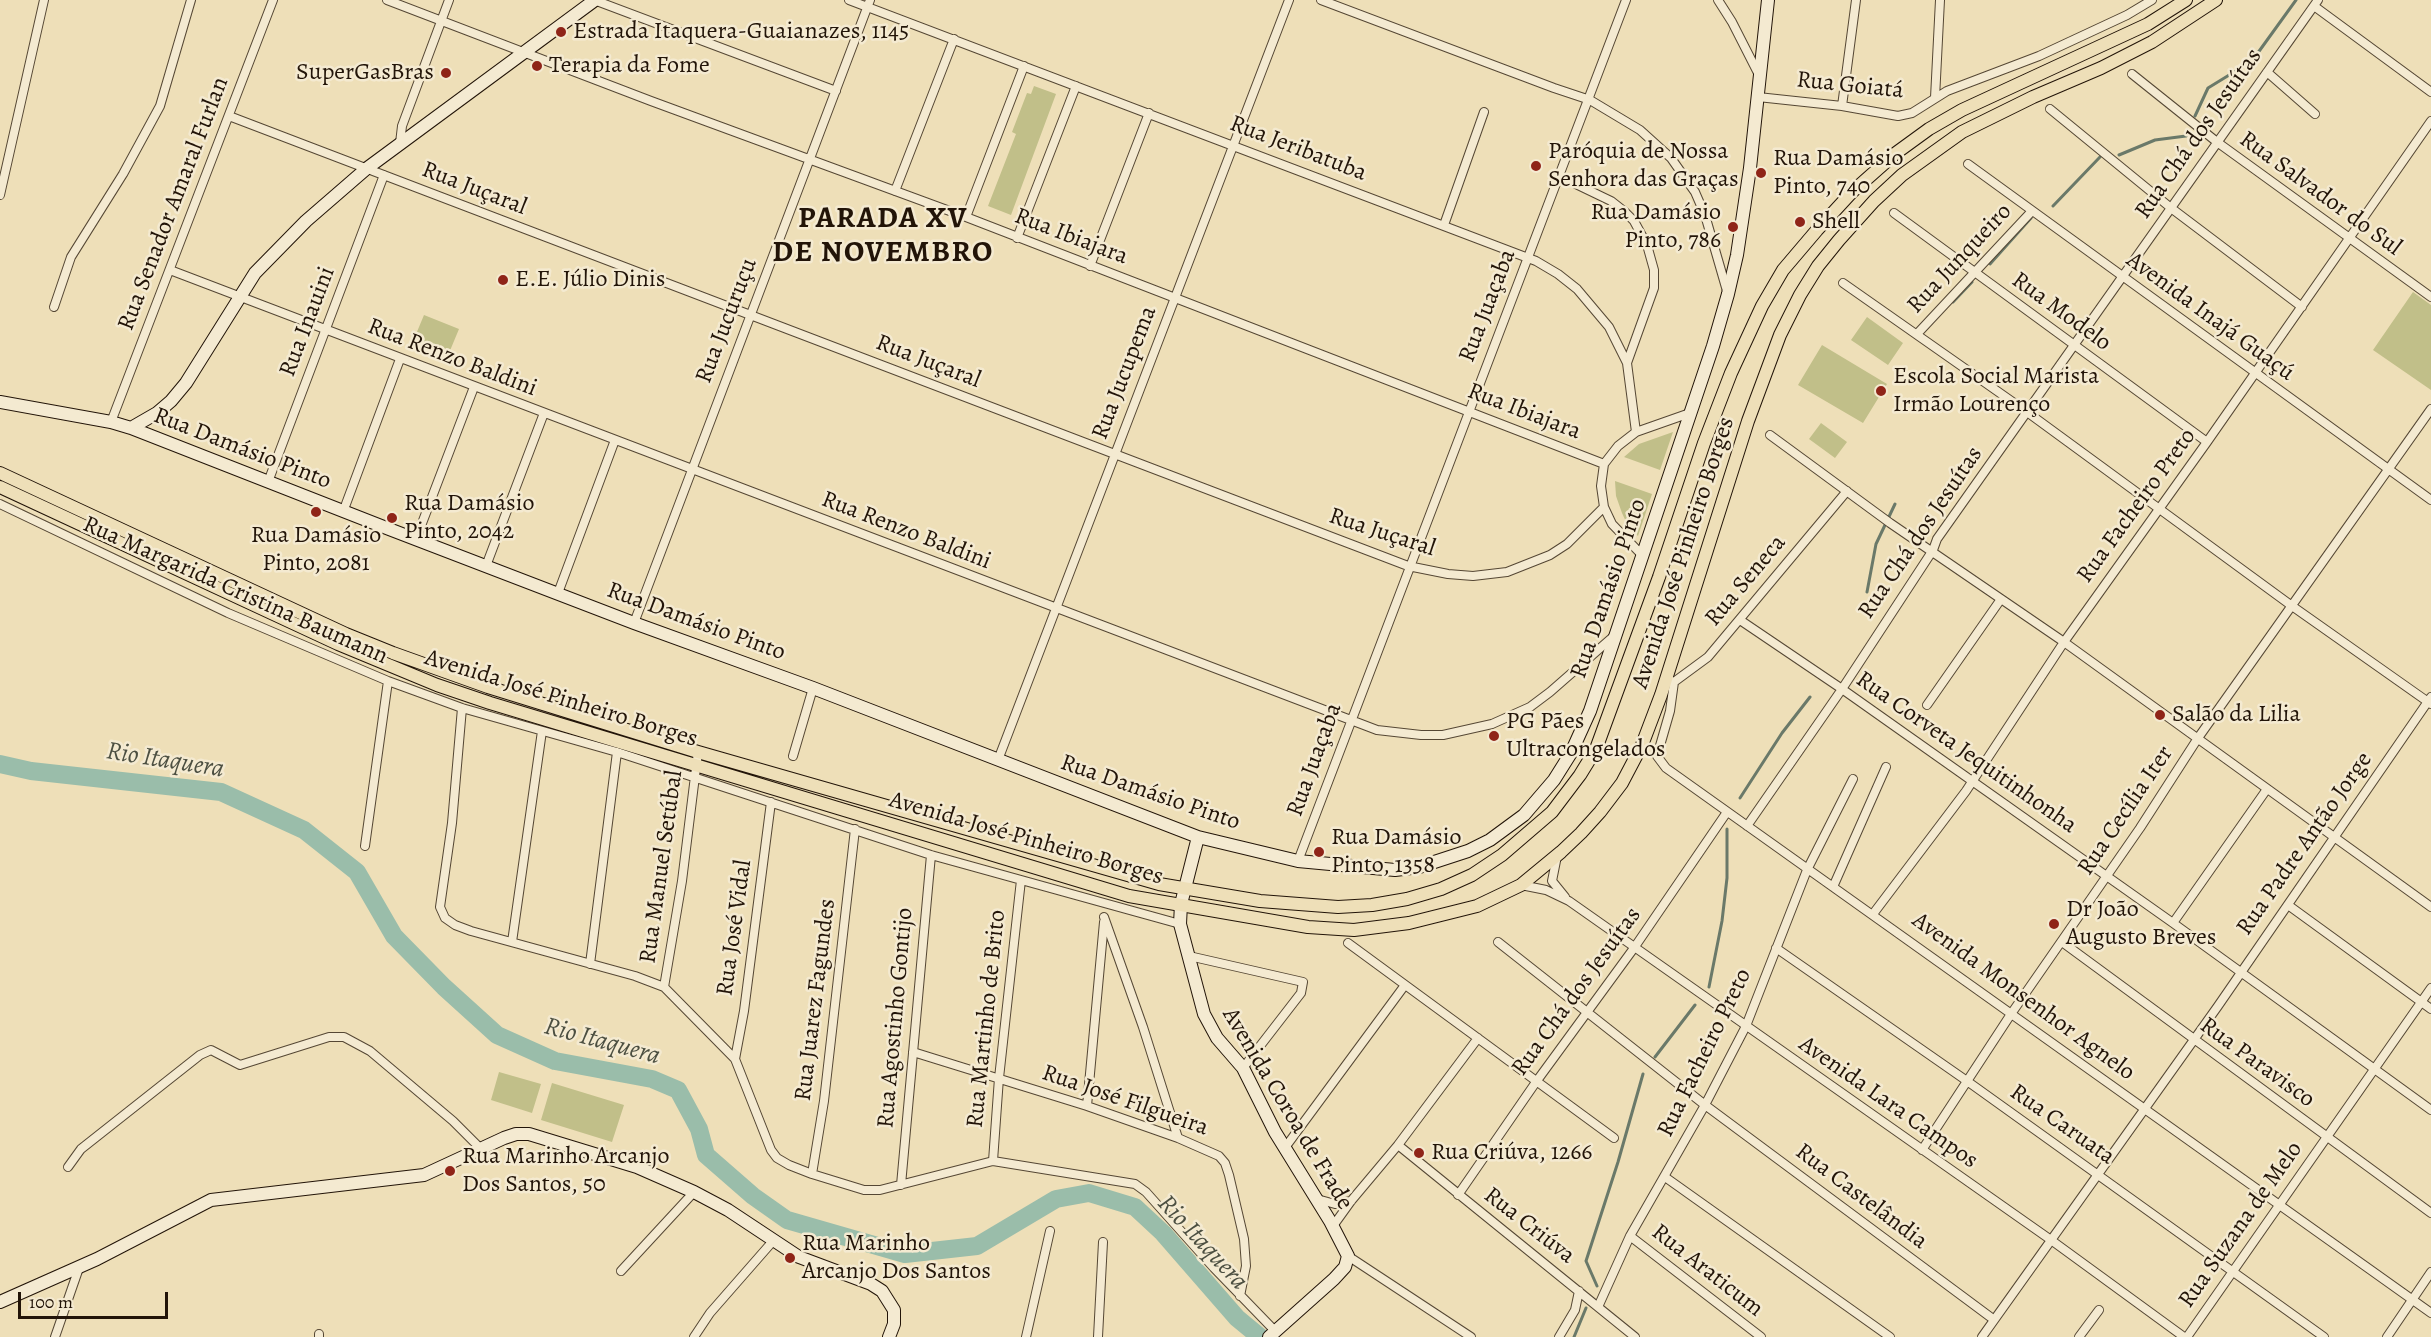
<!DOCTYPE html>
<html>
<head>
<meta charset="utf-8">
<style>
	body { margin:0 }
	#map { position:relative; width:2431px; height:1337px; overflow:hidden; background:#eedfb8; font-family:Alegreya,serif }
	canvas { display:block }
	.scale { position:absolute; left:18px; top:1292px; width:150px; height:27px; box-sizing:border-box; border:3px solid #221408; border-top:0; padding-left:8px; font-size:18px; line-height:21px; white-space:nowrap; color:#221408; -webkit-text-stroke:4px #f4ead1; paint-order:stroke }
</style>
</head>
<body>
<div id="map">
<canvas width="2431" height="1337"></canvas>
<div class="scale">100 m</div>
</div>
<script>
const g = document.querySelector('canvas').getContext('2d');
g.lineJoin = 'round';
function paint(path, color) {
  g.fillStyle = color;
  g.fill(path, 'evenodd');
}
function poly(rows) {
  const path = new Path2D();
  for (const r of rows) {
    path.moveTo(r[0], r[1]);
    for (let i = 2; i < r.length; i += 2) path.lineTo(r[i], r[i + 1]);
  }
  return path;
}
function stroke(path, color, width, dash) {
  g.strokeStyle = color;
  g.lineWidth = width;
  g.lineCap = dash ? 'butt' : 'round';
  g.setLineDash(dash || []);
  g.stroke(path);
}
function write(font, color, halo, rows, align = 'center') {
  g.font = font + ' Alegreya,serif';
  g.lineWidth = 5;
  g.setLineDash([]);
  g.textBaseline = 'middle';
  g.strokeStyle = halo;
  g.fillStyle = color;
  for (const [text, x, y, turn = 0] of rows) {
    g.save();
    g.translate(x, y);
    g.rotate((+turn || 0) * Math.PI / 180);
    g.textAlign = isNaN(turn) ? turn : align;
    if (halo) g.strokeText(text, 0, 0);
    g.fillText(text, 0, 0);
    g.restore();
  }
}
paint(poly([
	[1034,86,1056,94,1011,215,988,206,1016,134,1012,132,1027,93,1031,94],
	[2413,292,2431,305,2431,390,2373,350],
	[424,315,459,329,449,353,414,339],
	[1867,317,1903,343,1888,365,1851,340],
	[1822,345,1887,384,1863,423,1798,385],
	[1821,423,1847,442,1835,458,1809,439],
	[1673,432,1660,470,1624,457,1639,444],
	[1615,481,1652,494,1638,536,1628,526,1622,513,1616,496],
	[499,1072,541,1084,532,1113,491,1100],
	[552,1083,624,1105,612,1142,541,1120]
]), '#c1bf89');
stroke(poly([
	[2195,116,2208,88,2252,61,2296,0],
	[2119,155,2155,140,2186,136],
	[2053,206,2100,157],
	[1990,264,2031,218],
	[1953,302,1972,282],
	[1867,592,1876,544,1895,504],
	[1740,798,1782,733,1810,697],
	[1709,987,1722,921,1727,878,1727,829],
	[1655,1057,1695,1005],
	[1597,1286,1586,1261,1618,1162,1643,1074],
	[1574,1337,1586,1308]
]), '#6a7969', 3);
stroke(poly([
	[0,764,31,771,221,792,304,830,357,872,394,936,444,987,497,1035,555,1061,652,1079,678,1090,699,1129,706,1155,753,1196,787,1220,905,1254,977,1246,1056,1199,1089,1193,1135,1207,1163,1233,1237,1318,1260,1337]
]), '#9abdaa', 18);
const street = poly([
	[387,0,651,101,966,217,1604,464],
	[594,0,836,91],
	[849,0,1536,261,1558,274,1577,289,1609,327,1627,363,1636,432],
	[1321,0,1554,88,1590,100,1640,130,1671,158,1695,192,1705,215,1727,291],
	[1718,0,1732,22,1759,75],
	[2314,6,2431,92],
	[2267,72,2315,114],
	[2132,74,2217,142,2431,297],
	[1758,97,1842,106,1898,116,1912,113,1947,91,2039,56,2127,15,2152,0],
	[1935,98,1940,0],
	[1842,106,1856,0],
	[2050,109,2171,208,2302,307],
	[229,116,1408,566,1448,574,1473,576,1507,572,1550,555,1567,544,1604,507],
	[400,143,402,126,449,0],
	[1968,164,2431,500],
	[1559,176,1611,201,1625,212,1634,221,1647,245,1654,270,1654,288,1627,363],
	[895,191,954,39],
	[0,195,44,0],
	[1894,213,2207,442],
	[966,217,1024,66],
	[1444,225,1484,112],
	[1017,238,1076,86],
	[1090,266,1149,113],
	[170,270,1377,730,1421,735,1443,735,1492,724,1530,707,1550,692,1614,636],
	[1843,283,2027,412,2292,606,2431,704],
	[54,307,71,257,123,174,160,106,191,0],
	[1917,334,2032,211],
	[111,422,273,0],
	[1770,435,1890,523,2064,642,2431,907],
	[268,482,384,175],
	[0,504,228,613,388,681,462,708,617,752,931,855,1180,924],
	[343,512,400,359],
	[416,539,474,387],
	[1642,555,1612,524,1604,507,1601,486,1604,464,1618,446,1636,432,1690,413],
	[486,566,544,413],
	[558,593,615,440],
	[1740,620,1842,689,2173,923,2431,1110],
	[634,623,870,0],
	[1669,680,1674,682,1708,657,1847,491],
	[1674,682,1670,711,1657,756,1666,768,2431,1313],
	[1927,705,2001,599],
	[462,708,452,823,440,907,445,918,455,925,471,931,635,976,664,987,735,1059,771,1150,777,1158,789,1165,812,1174,864,1190,880,1190,993,1161,1135,1184,1146,1192,1214,1268,1276,1332],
	[793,756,813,688],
	[998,760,1289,0],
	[1747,826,1842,689,1933,550,1937,539,2318,0],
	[365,846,388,681],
	[1557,856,1552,881,1565,897],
	[1298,861,1626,0],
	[1521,885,1546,890,1569,901,2051,1240,2184,1337],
	[1833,887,1886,767],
	[2288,905,2431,1009],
	[1873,914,1966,791,2064,642,2207,442,2431,121],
	[1104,917,1143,1027,1178,1138],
	[2173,923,2267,789],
	[512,942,542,731],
	[1498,942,1705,1105,1993,1319],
	[2062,942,2431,1213],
	[1348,943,1614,1138],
	[1776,948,1967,1081,2324,1337],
	[1189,956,1303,982,1301,993,1243,1068],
	[590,964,617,752],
	[664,987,682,881,698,752],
	[913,1052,1087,1106,1178,1138,1219,1156,1225,1163,1229,1175,1244,1239,1246,1266,1240,1296],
	[735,1059,744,1011,771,802],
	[1087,1106,1104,922],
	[1398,1145,1635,1337],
	[1284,1149,1405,985],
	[1922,1150,2011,1014,2140,828,2198,738,2431,409],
	[993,1161,999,1078,1021,880],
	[68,1167,81,1149,200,1055,211,1050,240,1065,329,1037,344,1037,370,1051,453,1121,481,1149],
	[812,1174,824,1101,855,829],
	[1665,1177,1890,1337],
	[901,1185,931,855],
	[1458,1195,1536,1082,1634,948,1727,812],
	[1317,1199,1335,1204,1351,1201],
	[1333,1226,1351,1201,1398,1145,1478,1038],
	[1630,1236,1761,1337],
	[1348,1256,1471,1337],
	[621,1271,694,1192],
	[1598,1307,1630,1236,1705,1105,1746,1026,1807,870,1853,779],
	[55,1337,80,1265],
	[319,1337,319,1334],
	[694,1337,710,1313,773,1241],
	[1026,1337,1050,1231],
	[1098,1337,1103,1242],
	[1559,1337,1575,1310,1579,1291],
	[1982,1337,2218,1006,2431,697],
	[2079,1337,2099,1310],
	[2187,1337,2431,988],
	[2387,1337,2431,1272]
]);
const secondary = poly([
	[0,402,111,422,131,428,389,529,634,623,813,688,1198,837,1298,861,1395,870,1419,867,1468,851,1490,840,1524,815,1554,780,1571,753,1590,711,1713,346,1728,294,1737,255,1750,168,1768,0],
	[131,428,157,413,171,401,186,383,255,273,306,221,366,169,595,0],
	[1198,837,1181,904,1180,924,1204,1014,1217,1038,1243,1068,1275,1132,1330,1221,1348,1256,1345,1267,1334,1279,1269,1337],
	[0,1302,97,1259,211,1200,424,1175,504,1138,516,1134,529,1134,637,1167,694,1192,728,1210,799,1257,871,1284,882,1291,894,1310,894,1324,889,1337]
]);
const primary = poly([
	[0,473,346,634,393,653,488,687,698,752,1159,884,1260,901,1338,907,1372,905,1407,899,1441,889,1472,875,1502,855,1552,812,1580,775,1596,749,1659,577,1704,443,1731,373,1762,306,1783,270,1817,230,1852,192,1896,153,1929,129,1962,110,2148,24,2186,0],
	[0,487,338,644,437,685,490,703,1129,896,1308,927,1354,930,1409,923,1477,906,1521,885,1561,852,1581,833,1600,812,1622,783,1642,745,1661,695,1748,421,1780,335,1800,295,1818,266,1839,240,1874,201,1902,175,1962,132,2033,97,2101,68,2152,42,2216,0]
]);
stroke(street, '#554734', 10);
stroke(secondary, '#221408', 14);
stroke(primary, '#221408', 14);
stroke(street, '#f4ead1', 8);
stroke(secondary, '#f4ead1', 12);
stroke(primary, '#eedfb8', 12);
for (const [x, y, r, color] of [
	[561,32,6,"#8f2418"],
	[537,66,6,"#8f2418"],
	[446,73,6,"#8f2418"],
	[1536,166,6,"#8f2418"],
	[1761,173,6,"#8f2418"],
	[1800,222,6,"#8f2418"],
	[1733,227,6,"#8f2418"],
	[503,280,6,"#8f2418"],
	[1881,391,6,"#8f2418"],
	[316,512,6,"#8f2418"],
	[392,518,6,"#8f2418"],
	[2160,715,6,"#8f2418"],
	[1494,736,6,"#8f2418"],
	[1319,852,6,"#8f2418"],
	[2054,924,6,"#8f2418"],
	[1419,1153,6,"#8f2418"],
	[450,1171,6,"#8f2418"],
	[790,1258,6,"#8f2418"]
]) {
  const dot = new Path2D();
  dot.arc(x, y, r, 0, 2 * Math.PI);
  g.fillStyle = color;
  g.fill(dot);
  stroke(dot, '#f4ead1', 2);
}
write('24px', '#221408', '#f4ead1', [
	["Estrada Itaquera-Guaianazes, 1145",573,32],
	["Terapia da Fome",549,66],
	["SuperGasBras",434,73,"right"],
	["Paróquia de Nossa",1548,152],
	["Senhora das Graças",1548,180],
	["Rua Damásio",1773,159],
	["Pinto, 740",1773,187],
	["Rua Damásio",1721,213,"right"],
	["Pinto, 786",1721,241,"right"],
	["Shell",1812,222],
	["E.E. Júlio Dinis",515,280],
	["Escola Social Marista",1893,377],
	["Irmão Lourenço",1893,405],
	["Rua Damásio",404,504],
	["Pinto, 2042",404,532],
	["Rua Damásio",316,536,"center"],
	["Pinto, 2081",316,564,"center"],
	["Salão da Lilia",2172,715],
	["PG Pães",1506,722],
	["Ultracongelados",1506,750],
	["Rua Damásio",1331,838],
	["Pinto, 1358",1331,866],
	["Dr João",2066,910],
	["Augusto Breves",2066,938],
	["Rua Criúva, 1266",1431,1153],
	["Rua Marinho Arcanjo",462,1157],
	["Dos Santos, 50",462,1185],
	["Rua Marinho",802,1244],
	["Arcanjo Dos Santos",802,1272]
], 'left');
write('24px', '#221408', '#f4ead1', [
	["Rua Goiatá",1850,86,6],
	["Rua Chá dos Jesuítas",2199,134,-55],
	["Rua Jeribatuba",1298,149,21],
	["Rua Juçaral",474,189,21],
	["Rua Salvador do Sul",2320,194,36],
	["Rua Senador Amaral Furlan",174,204,-69],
	["Rua Ibiajara",1071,237,21],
	["Rua Junqueiro",1960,259,-47],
	["Rua Juaçaba",1488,306,-69],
	["Rua Modelo",2061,312,36],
	["Avenida Inajá Guaçú",2210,317,36],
	["Rua Jucuruçu",727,321,-69],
	["Rua Inauini",308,322,-69],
	["Rua Renzo Baldini",452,358,21],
	["Rua Juçaral",928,362,21],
	["Rua Jucupema",1125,373,-69],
	["Rua Ibiajara",1524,412,21],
	["Rua Damásio Pinto",242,449,21],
	["Rua Facheiro Preto",2137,506,-54],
	["Rua Renzo Baldini",906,531,21],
	["Rua Juçaral",1382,533,18],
	["Rua Chá dos Jesuítas",1921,533,-56],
	["Avenida José Pinheiro Borges",1684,553,-72],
	["Rua Seneca",1746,581,-50],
	["Rua Damásio Pinto",1609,589,-71],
	["Rua Margarida Cristina Baumann",235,591,24],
	["Rua Damásio Pinto",696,622,20],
	["Avenida José Pinheiro Borges",561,699,17],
	["Rua Corveta Jequitinhonha",1966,753,35],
	["Rua Juaçaba",1315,760,-70],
	["Rua Damásio Pinto",1150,793,19],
	["Rua Cecília Iter",2126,811,-56],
	["Avenida José Pinheiro Borges",1026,839,16],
	["Rua Padre Antão Jorge",2305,844,-55],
	["Rua Manuel Setúbal",662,867,-82],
	["Rua José Vidal",735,928,-82],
	["Rua Chá dos Jesuítas",1577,992,-54],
	["Avenida Monsenhor Agnelo",2023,997,36],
	["Rua Juarez Fagundes",816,1000,-83],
	["Rua Agostinho Gontijo",896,1018,-85],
	["Rua Martinho de Brito",987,1019,-84],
	["Rua Facheiro Preto",1705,1053,-64],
	["Rua Paravisco",2257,1063,36],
	["Rua José Filgueira",1125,1101,19],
	["Avenida Lara Campos",1888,1103,35],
	["Avenida Coroa de Frade",1287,1109,59],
	["Rua Caruata",2062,1125,35],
	["Rua Castelândia",1861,1197,37],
	["Rua Suzana de Melo",2241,1225,-55],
	["Rua Criúva",1529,1226,38],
	["Rua Araticum",1707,1271,38]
]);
write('italic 26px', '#4c4f41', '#f4ead1', [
	["Rio Itaquera",165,761,9],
	["Rio Itaquera",602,1042,15],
	["Rio Itaquera",1202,1243,47]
]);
g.letterSpacing = '1.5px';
write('bold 30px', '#221408', '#f4ead1', [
	["PARADA XV",883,220],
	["DE NOVEMBRO",883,254]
]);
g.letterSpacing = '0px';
</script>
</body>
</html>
